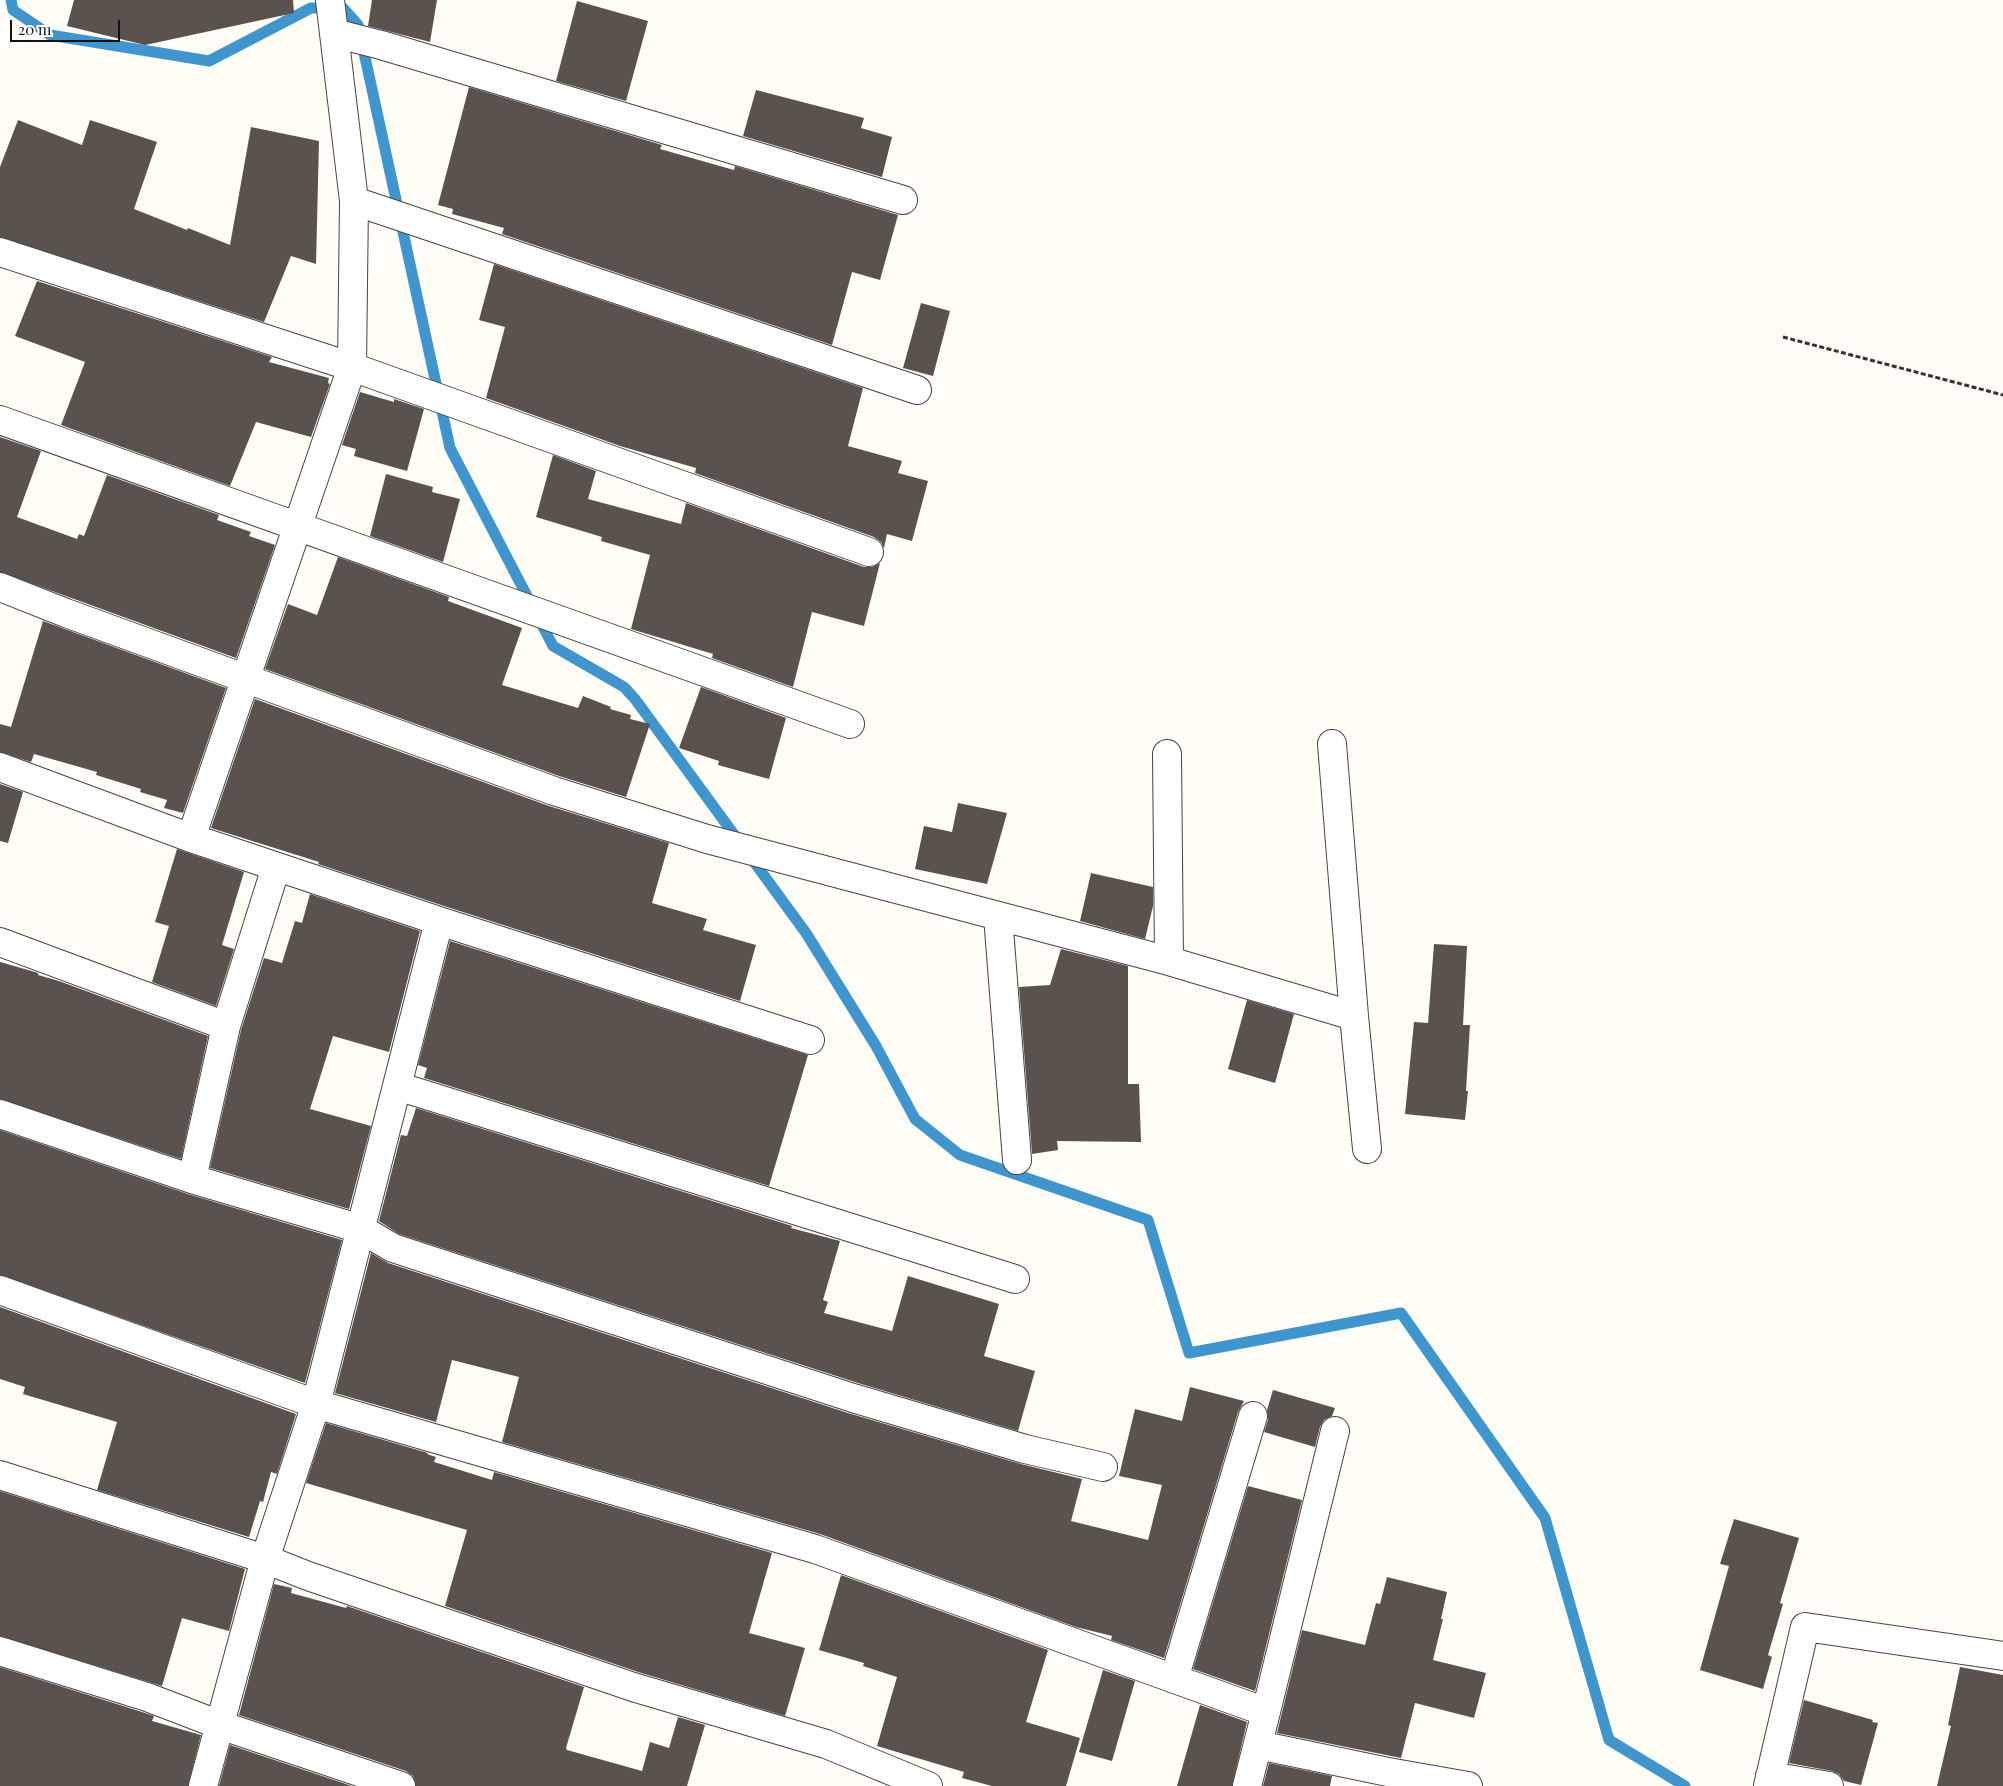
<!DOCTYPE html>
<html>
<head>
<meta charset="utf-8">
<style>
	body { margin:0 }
	#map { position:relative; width:2003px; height:1786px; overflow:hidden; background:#fffdf5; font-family:"Playfair Display",serif }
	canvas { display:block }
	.scale { position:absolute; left:10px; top:20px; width:110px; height:22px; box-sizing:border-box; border:2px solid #111; border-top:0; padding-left:6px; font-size:15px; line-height:18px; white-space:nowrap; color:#111; -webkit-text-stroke:4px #fff; paint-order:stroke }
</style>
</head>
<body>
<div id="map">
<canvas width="2003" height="1786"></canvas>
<div class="scale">20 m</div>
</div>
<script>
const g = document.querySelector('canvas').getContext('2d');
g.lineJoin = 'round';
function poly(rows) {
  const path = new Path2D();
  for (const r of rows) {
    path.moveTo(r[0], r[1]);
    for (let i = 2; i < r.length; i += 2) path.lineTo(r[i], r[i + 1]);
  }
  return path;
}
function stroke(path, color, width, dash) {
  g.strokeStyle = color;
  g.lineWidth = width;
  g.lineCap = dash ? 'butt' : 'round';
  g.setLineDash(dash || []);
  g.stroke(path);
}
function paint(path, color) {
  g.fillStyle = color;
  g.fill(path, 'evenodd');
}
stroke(poly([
	[11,0,13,10,50,35,209,61,311,8,343,8,358,25,450,448,553,646,624,687,635,699,806,933,876,1046,915,1119,960,1155,1148,1220,1189,1353,1401,1313,1545,1518,1609,1740,1685,1786]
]), '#3f96cf', 11);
paint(poly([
	[74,0,293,0,294,13,145,45,67,26],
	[372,0,437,0,430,42,368,26],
	[577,1,648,21,626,101,556,81],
	[469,87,662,145,660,149,734,170,735,166,898,215,880,280,852,272,832,345,502,234,504,228,452,214,453,209,438,205],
	[756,90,864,118,861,128,892,137,882,177,743,136],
	[18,120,82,145,90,120,157,142,134,209,187,230,188,228,230,245,251,127,319,141,316,264,291,256,264,322,0,237,0,167],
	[494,264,863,388,848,446,902,461,898,473,928,481,912,541,887,534,884,548,881,542,874,537,695,473,696,468,620,446,486,398,505,327,479,320],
	[37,281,272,357,269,362,329,378,328,383,330,384,311,437,256,422,230,486,61,425,85,362,15,336],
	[921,303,950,311,933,376,903,368],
	[360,392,394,402,394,399,424,409,407,471,354,456,356,449,342,445],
	[0,437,41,451,17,517,77,539,79,534,84,536,107,475,219,515,217,520,251,532,249,536,275,545,236,658,0,572],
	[553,455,596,471,588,499,681,524,686,503,864,567,872,567,880,563,864,626,812,612,793,687,712,658,713,654,631,629,650,555,601,541,602,537,536,517],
	[386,474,433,487,432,492,460,499,443,562,370,536],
	[338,557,449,597,448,601,522,628,502,685,578,708,583,696,611,707,610,709,631,715,630,719,650,724,626,797,559,776,265,669,288,604,317,615],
	[43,621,226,688,183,813,164,808,167,800,140,792,141,789,96,775,97,772,34,754,31,762,0,752,0,724,11,727],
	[701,687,786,718,769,779,718,765,719,761,679,748],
	[255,699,549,806,669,843,652,903,707,919,703,930,756,945,740,1001,444,906,318,864,319,862,211,828],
	[0,784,23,792,8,843,0,841],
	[958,803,1007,813,987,884,915,869,924,826,952,832],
	[177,849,244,872,222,945,234,949,216,1006,152,982,169,926,155,922],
	[1091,873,1153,887,1153,906,1145,939,1080,921],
	[310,894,420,931,389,1052,333,1036,310,1109,371,1126,349,1209,210,1168,241,1030,264,958,282,963,295,921,302,923],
	[450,941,808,1055,769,1186,424,1078,427,1068,418,1065],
	[1434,944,1467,946,1463,1025,1470,1025,1466,1091,1468,1091,1465,1120,1405,1114,1414,1022,1428,1023],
	[1061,949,1128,966,1128,1084,1139,1084,1141,1142,1057,1141,1058,1150,1032,1154,1019,987,1050,985],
	[0,962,35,972,38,973,38,975,59,981,208,1036,181,1159,0,1099],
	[1247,1000,1294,1014,1275,1083,1228,1069],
	[416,1108,792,1226,791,1228,840,1241,823,1300,828,1302,824,1313,892,1331,908,1276,999,1304,984,1356,1035,1371,1018,1431,858,1383,399,1234,379,1221,401,1135,407,1136],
	[0,1130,188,1194,342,1240,305,1383,0,1275],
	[371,1253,388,1263,848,1413,1021,1464,1082,1479,1071,1521,1148,1540,1162,1485,1119,1476,1135,1409,1182,1421,1190,1387,1244,1401,1238,1412,1164,1658,1111,1640,1112,1636,1076,1627,820,1534,502,1442,519,1377,452,1360,436,1422,335,1393],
	[0,1307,296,1414,277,1474,271,1472,263,1502,260,1501,249,1537,97,1490,117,1422,23,1394,25,1387,0,1379],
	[1273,1390,1335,1408,1332,1416,1324,1420,1320,1427,1315,1447,1264,1432,1268,1420,1267,1410],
	[326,1423,428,1453,427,1454,436,1457,434,1462,492,1480,494,1472,772,1553,749,1633,805,1648,785,1716,638,1672,445,1606,467,1530,306,1483],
	[1248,1486,1302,1500,1255,1691,1193,1669],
	[0,1491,245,1569,229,1631,182,1618,162,1686,0,1636],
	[1734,1519,1799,1538,1780,1603,1783,1604,1768,1655,1772,1657,1763,1689,1700,1670,1729,1566,1720,1564],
	[841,1575,1048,1650,1026,1722,1080,1738,1066,1786,992,1786,962,1778,964,1772,877,1746,897,1677,863,1666,864,1663,819,1650],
	[1387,1577,1447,1592,1441,1619,1443,1619,1433,1660,1486,1673,1474,1718,1415,1703,1401,1758,1277,1733,1302,1630,1365,1645,1376,1603,1380,1604],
	[274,1584,292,1588,291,1593,346,1608,347,1606,584,1687,566,1748,567,1750,642,1771,650,1742,669,1748,678,1717,705,1725,687,1786,416,1786,413,1776,406,1771,239,1715],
	[0,1667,142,1712,154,1716,152,1721,201,1735,188,1786,0,1786],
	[1960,1667,2003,1675,2003,1786,1937,1786,1951,1726,1948,1725],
	[1103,1670,1135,1681,1112,1761,1079,1752],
	[1804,1700,1873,1720,1872,1722,1878,1723,1861,1785,1844,1781,1839,1774,1832,1771,1789,1763],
	[1200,1705,1247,1722,1232,1786,1177,1786],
	[230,1745,352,1786,219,1786],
	[1269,1763,1332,1776,1330,1786,1263,1786]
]), '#5a524d');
const minor = poly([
	[334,33,381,45,903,200],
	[354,201,917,390],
	[0,252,352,367,869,552],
	[0,420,850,724],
	[0,587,66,613,554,791,707,839,1169,961,1354,1016,1332,744],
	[1167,754,1169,961],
	[0,767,191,838,439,921,316,1404,815,1549,1266,1712,1247,1786],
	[191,838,352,367,354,201,330,0],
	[998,916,1017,1160],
	[439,921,810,1040],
	[0,942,226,1026,192,1179],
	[1354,1016,1367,1149],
	[226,1026,276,867],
	[397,1086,1015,1279],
	[0,1114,192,1179,361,1229,393,1248,853,1398,1025,1449,1103,1467],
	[0,1290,316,1404,265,1559,203,1786],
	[0,1475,265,1559,308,1576,633,1687,826,1744,928,1786],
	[0,1651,147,1697,220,1725,401,1786],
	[1174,1679,1253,1416],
	[1266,1712,1335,1431],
	[1258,1745,1388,1772,1468,1786],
	[1770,1776,1829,1786],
	[1768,1786,1805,1627,2003,1656]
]);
stroke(minor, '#444', 30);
stroke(poly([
	[1783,337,2003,395]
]), '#333', 3, [5, 2.5]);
stroke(minor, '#fff', 28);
</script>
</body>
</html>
